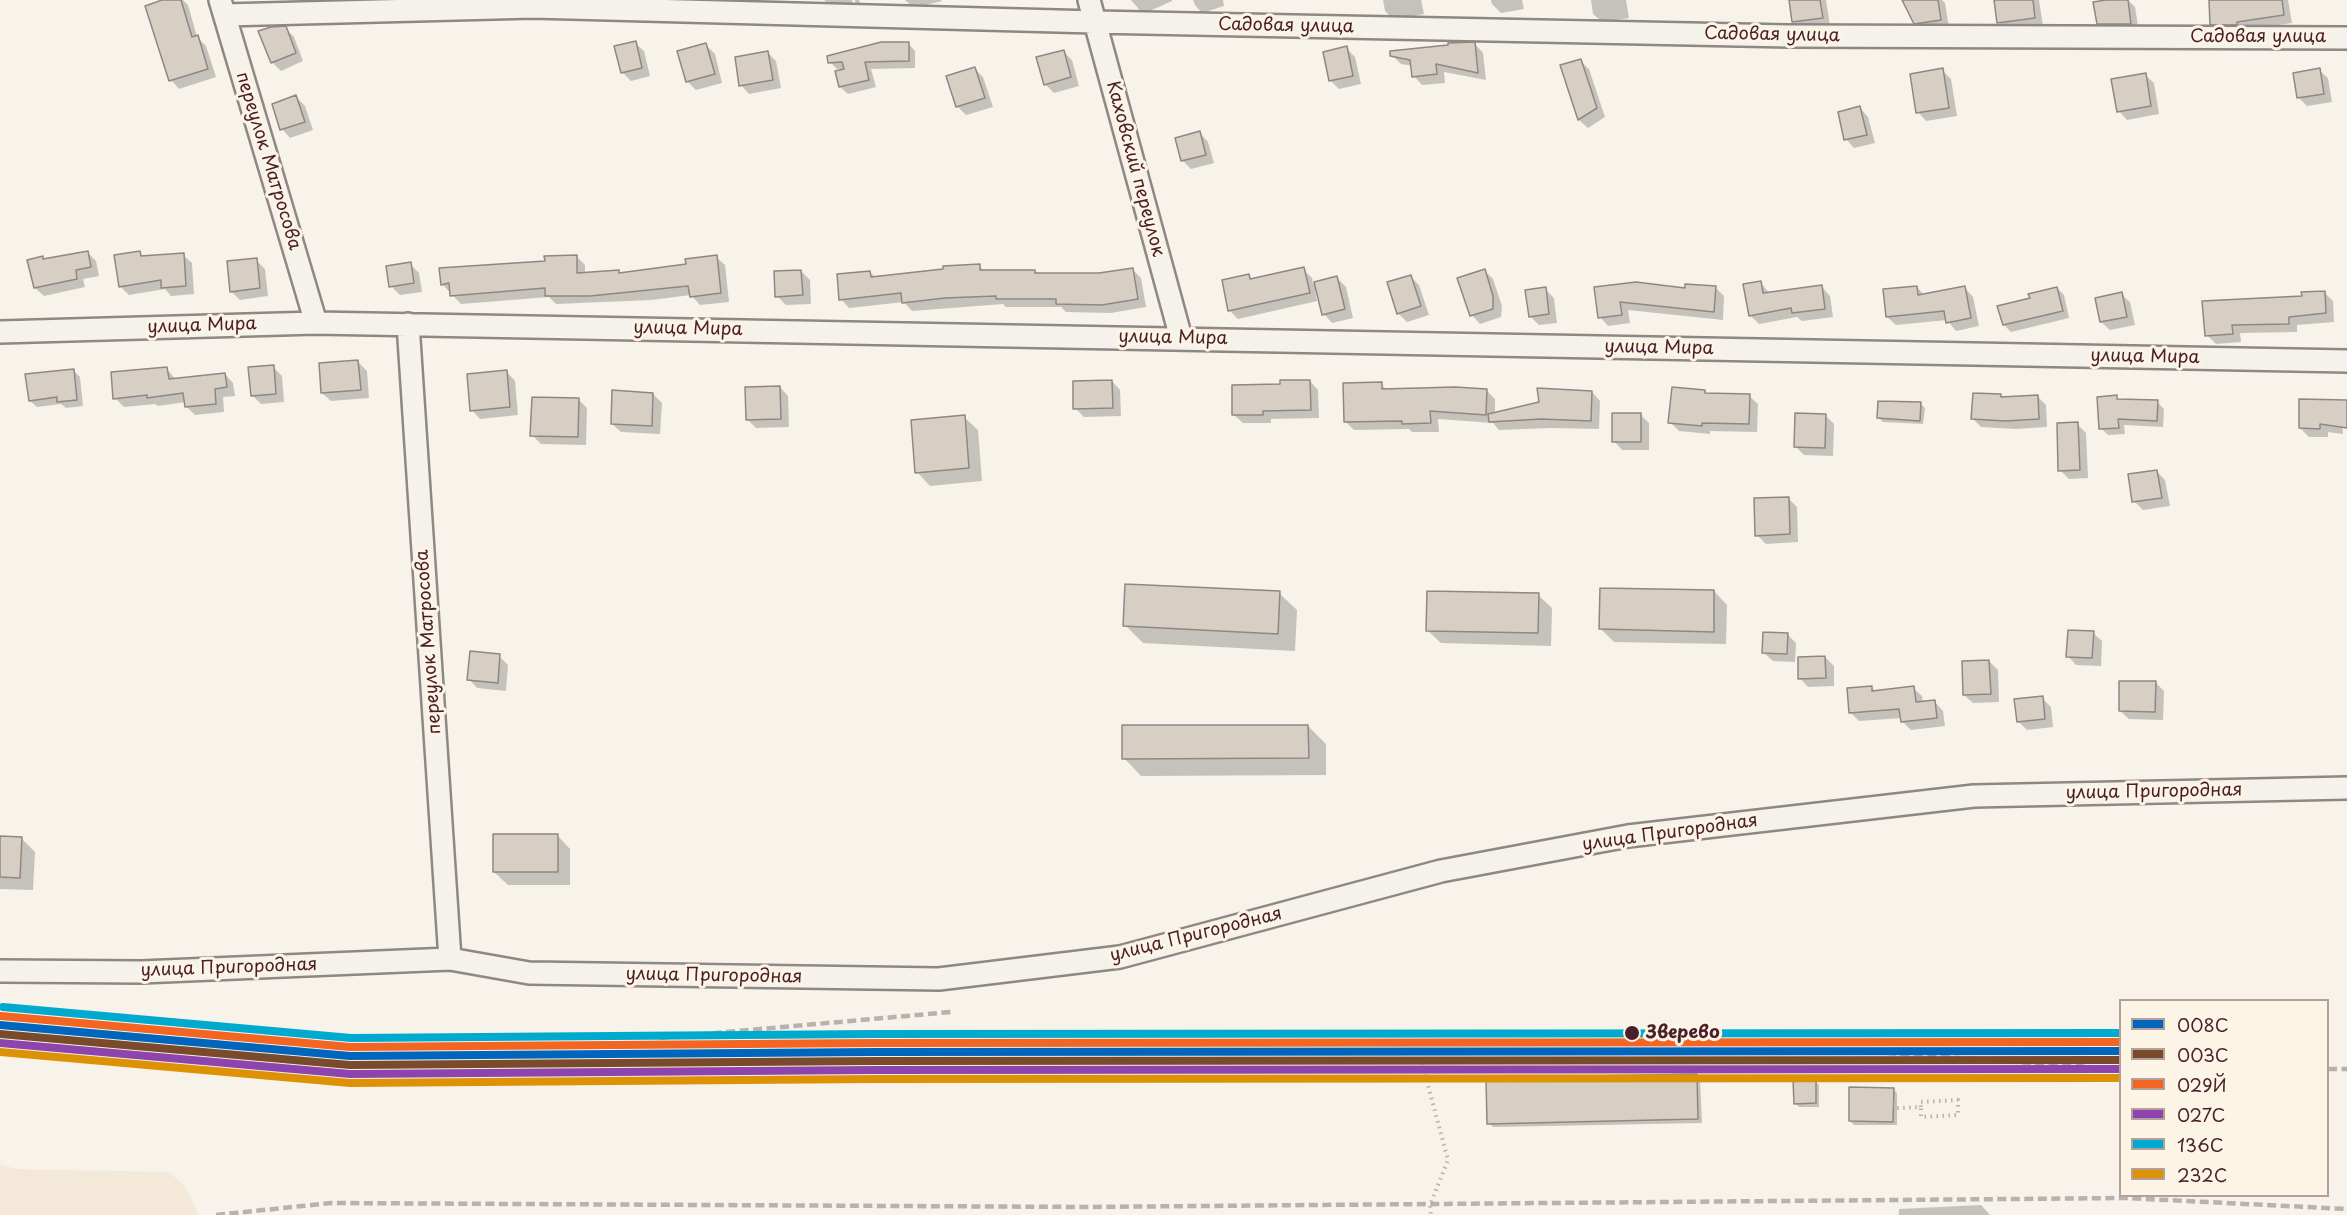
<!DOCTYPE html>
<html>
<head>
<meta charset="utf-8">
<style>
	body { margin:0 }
	#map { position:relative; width:2347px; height:1215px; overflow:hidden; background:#f7f3ea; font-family:"Playpen Sans",sans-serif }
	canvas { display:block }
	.legend { position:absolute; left:2119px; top:999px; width:210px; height:198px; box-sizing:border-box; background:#fcf5e5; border:2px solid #b59f9b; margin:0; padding:8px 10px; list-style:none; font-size:18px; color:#4a1f2b }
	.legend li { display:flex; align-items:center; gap:12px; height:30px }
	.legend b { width:30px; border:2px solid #b59f9b }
</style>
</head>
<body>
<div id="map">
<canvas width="2347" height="1215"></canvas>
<ul class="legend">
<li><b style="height:8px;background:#0065bd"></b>008С</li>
<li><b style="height:8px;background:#7a4b2a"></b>003С</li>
<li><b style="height:8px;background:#f26522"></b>029Й</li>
<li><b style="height:8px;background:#8e44ad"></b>027С</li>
<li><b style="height:8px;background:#00a9ce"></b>136С</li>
<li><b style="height:8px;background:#dd9206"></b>232C</li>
</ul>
</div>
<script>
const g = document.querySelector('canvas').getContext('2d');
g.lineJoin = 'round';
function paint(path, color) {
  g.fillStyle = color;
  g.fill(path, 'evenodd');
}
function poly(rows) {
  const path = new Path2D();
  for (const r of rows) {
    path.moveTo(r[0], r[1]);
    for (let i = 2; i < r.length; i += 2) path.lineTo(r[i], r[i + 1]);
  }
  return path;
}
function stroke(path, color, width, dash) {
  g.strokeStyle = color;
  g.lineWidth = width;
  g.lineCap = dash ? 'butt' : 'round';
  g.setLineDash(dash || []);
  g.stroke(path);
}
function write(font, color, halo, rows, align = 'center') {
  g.font = font + ' "Playpen Sans",sans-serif';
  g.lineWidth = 6;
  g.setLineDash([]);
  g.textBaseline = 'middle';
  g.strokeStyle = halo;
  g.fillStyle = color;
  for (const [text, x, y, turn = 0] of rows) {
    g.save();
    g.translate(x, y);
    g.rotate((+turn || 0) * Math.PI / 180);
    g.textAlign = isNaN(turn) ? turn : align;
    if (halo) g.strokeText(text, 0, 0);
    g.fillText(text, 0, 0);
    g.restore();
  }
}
paint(poly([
	[0,1165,18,1169,169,1172,185,1186,199,1215,0,1215]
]), '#f4e9d8');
paint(poly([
	[168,0,183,0,188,5,197,37,206,46,216,77,179,89,171,80],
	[725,0,754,0,731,6],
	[824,0,852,0,853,5,856,4,855,0,859,0,861,6,838,10],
	[905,0,941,0,942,1,914,8],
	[1131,0,1172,0,1172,1,1143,14],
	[1193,0,1223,0,1224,6,1202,13,1195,5],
	[1383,0,1421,0,1424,14,1394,20,1385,11],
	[1491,0,1522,0,1524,9,1501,13,1492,4],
	[1591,0,1626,0,1629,18,1602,22,1593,14],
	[1790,0,1826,0,1830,26,1802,30,1793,22],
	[1904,0,1942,0,1945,3,1949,28,1924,32,1916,23],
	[1996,0,2039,0,2043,26,2007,31,1999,22],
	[2116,0,2128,0,2135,7,2139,32,2107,32,2098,24],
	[2211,0,2288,0,2292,23,2220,33,2211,24],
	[285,28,294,37,303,61,281,71,272,62],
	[635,43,644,51,650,76,631,81,622,72],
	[908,43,915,51,915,68,871,69,876,87,848,94,840,87,846,69,837,69,830,62],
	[1475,44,1483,53,1486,80,1444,72,1445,83,1422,85,1414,76,1413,66,1401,64,1392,55],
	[706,45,715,54,722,83,696,90,687,81],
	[1346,48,1355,57,1361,84,1339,89,1330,80],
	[1063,51,1072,60,1079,86,1054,93,1045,84],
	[768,53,776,61,781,88,749,94,741,85],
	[1580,61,1589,69,1605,117,1588,128,1579,120,1562,66],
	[974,68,983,77,993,107,966,115,957,106],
	[1942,70,1951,79,1957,116,1926,121,1918,112],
	[2319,70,2328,78,2332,102,2307,106,2298,97],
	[2145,75,2154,83,2159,114,2127,120,2119,111],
	[296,97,305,106,313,130,290,138,282,129,273,105],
	[1860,108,1868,117,1875,143,1854,148,1846,139],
	[1200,133,1208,142,1214,163,1191,169,1182,160],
	[87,252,96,261,99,276,83,279,85,287,44,296,35,288,42,258,45,260],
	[139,253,144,257,183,255,192,263,194,294,171,296,165,289,129,295,120,286],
	[576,256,585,265,585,274,618,272,621,274,687,265,716,257,725,265,729,302,700,305,691,295,651,300,556,304,549,297,461,304,442,284],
	[256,260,265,269,268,296,240,300,231,291],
	[410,264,419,273,422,292,400,295,391,286],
	[979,266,985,272,1035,271,1037,274,1099,274,1132,269,1141,278,1146,307,1111,313,1066,312,1061,307,1006,307,1003,304,912,311,904,302,849,308,841,299,870,272,876,278],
	[1303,269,1312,278,1313,284,1337,278,1346,287,1353,318,1332,323,1324,314,1318,289,1315,290,1317,301,1238,319,1230,311,1249,276,1253,280],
	[1484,270,1493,279,1502,306,1501,317,1480,324,1472,315],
	[801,271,810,280,811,304,786,305,777,296],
	[1410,276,1419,285,1429,315,1407,322,1398,313],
	[1760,282,1770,294,1822,287,1830,296,1833,317,1802,321,1797,317,1759,324,1750,315],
	[1715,287,1724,296,1723,320,1628,310,1630,323,1608,326,1600,317,1596,288,1686,290],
	[1917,287,1924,295,1965,288,1973,297,1979,326,1956,331,1947,320,1896,325,1887,317],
	[2057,288,2064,295,2069,318,2011,332,2004,325,2031,299],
	[1545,289,1554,298,1557,323,1539,325,1530,316],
	[2324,292,2333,301,2334,322,2297,325,2297,332,2240,333,2241,342,2216,344,2207,335,2204,302,2303,297],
	[2121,294,2130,302,2135,325,2110,330,2101,322],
	[358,362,367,371,369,398,331,401,322,393],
	[273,367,282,376,284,402,261,404,252,395],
	[167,369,176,380,225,374,233,383,235,396,223,397,224,412,195,415,186,406,186,402,158,406,155,404,124,407,115,398],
	[73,370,80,377,83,406,66,408,61,404,37,407,30,401],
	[507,372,515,381,518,415,480,419,472,410],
	[1112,381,1120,390,1121,416,1084,417,1075,408],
	[1310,381,1318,390,1319,418,1271,419,1271,423,1243,423,1234,415,1282,385],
	[1381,384,1388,391,1487,391,1495,399,1495,414,1592,392,1600,401,1599,429,1551,428,1499,430,1493,423,1438,419,1439,432,1412,432,1409,429,1354,430,1345,421],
	[780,387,788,396,789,427,756,428,747,419],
	[1704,392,1707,395,1749,396,1758,404,1757,432,1710,431,1710,434,1679,431,1670,422],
	[653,394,662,403,660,434,621,432,612,424],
	[2001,396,2003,398,2037,396,2046,405,2047,427,2015,429,1981,427,1973,419],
	[2116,397,2120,401,2157,402,2164,409,2163,427,2124,425,2125,434,2108,435,2101,428],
	[579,400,587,408,586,445,541,444,532,435],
	[1921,404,1925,408,1923,424,1883,422,1879,418],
	[2341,410,2343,434,2328,432,2328,437,2309,437,2300,428],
	[1640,414,1649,423,1649,450,1622,450,1614,441],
	[1826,416,1834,424,1833,456,1804,455,1795,446],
	[964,417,978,430,982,481,930,486,917,472],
	[2077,424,2086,433,2088,478,2069,479,2060,470],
	[2157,472,2165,480,2170,506,2143,510,2134,501],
	[1788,498,1797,507,1798,542,1766,544,1757,535],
	[1714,591,1727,605,1726,644,1614,642,1601,629],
	[1279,593,1297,610,1295,651,1143,643,1125,625],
	[1538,595,1552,608,1551,646,1441,643,1427,630],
	[2093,633,2102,641,2101,666,2076,665,2068,656],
	[1788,635,1796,643,1795,662,1773,661,1764,653],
	[499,656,508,665,506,691,477,688,469,679],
	[1825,657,1834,666,1834,686,1808,687,1800,678],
	[1989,661,1998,670,1999,702,1973,703,1964,695],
	[2155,682,2164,691,2163,720,2129,719,2120,711],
	[1872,688,1876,692,1913,688,1922,696,1923,703,1935,702,1943,711,1945,726,1911,730,1902,721,1902,718,1859,721,1850,712],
	[2042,698,2051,707,2053,727,2027,730,2018,721],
	[1308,726,1326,744,1326,775,1141,776,1124,758],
	[557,835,570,849,570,885,508,885,494,872],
	[0,837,21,838,35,852,33,890,0,889],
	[1696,1076,1700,1080,1702,1123,1493,1127,1489,1123],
	[1815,1081,1819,1085,1819,1107,1799,1107,1795,1103],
	[1893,1089,1897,1093,1897,1125,1854,1125,1850,1121],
	[1981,1205,1990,1215,1899,1215,1899,1209]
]), '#0003');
const building = poly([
	[162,0,181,0,192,37,198,35,208,69,169,81,145,6,162,0],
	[1789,0,1820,0,1823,18,1792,22,1789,0],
	[1902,0,1938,0,1941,20,1914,24,1902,0],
	[1994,0,2033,0,2035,18,1997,23,1994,0],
	[2106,0,2128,0,2131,24,2097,24,2093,2,2106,0],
	[2209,0,2282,0,2284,15,2237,22,2237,25,2210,25,2209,0],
	[286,26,296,53,271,63,258,31,271,27,286,26],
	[636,41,642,68,621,73,614,46,636,41],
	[881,42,909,42,909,61,865,62,869,80,839,87,835,71,844,69,842,62,828,63,827,56,881,42],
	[1475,42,1478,73,1436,64,1437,74,1412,77,1410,60,1390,56,1390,51,1448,45,1448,43,1475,42],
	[706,43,715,74,686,82,677,51,706,43],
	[1347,46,1353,76,1329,81,1323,52,1347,46],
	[1064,50,1071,77,1044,85,1036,57,1064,50],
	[768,51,773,80,739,86,735,57,768,51],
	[1581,59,1597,108,1578,120,1560,65,1581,59],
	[975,67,985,98,956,107,946,76,975,67],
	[1943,68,1949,108,1916,113,1910,74,1943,68],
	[2320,68,2324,94,2297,98,2293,73,2320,68],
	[2146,73,2151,106,2117,112,2111,79,2146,73],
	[296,95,305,122,280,130,272,104,296,95],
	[1860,106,1867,135,1844,140,1838,112,1860,106],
	[1200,131,1206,155,1181,161,1175,138,1200,131],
	[88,251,91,267,76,270,77,279,34,288,27,260,43,256,43,259,88,251],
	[140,251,141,256,184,253,186,286,161,288,161,280,119,287,114,255,140,251],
	[577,255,577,273,619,270,619,273,686,264,685,259,717,255,721,293,690,297,688,286,590,296,545,296,545,288,450,296,449,283,441,285,439,268,545,261,544,256,577,255],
	[257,258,260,288,230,292,227,261,257,258],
	[411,262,414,283,389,287,386,266,411,262],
	[980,264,980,270,1035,270,1035,273,1099,273,1133,268,1138,299,1102,305,1056,304,1056,299,996,299,996,296,945,298,902,303,901,293,839,300,837,274,870,271,871,277,943,269,943,266,980,264],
	[1304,267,1310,293,1228,311,1222,280,1249,274,1250,279,1304,267],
	[1485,269,1493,296,1493,309,1470,316,1457,278,1485,269],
	[801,270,803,295,775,297,774,271,801,270],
	[1411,275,1421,306,1397,314,1387,282,1411,275],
	[1337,276,1345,309,1322,315,1314,282,1337,276],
	[1761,281,1763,293,1822,285,1825,309,1792,313,1791,308,1749,316,1743,284,1761,281],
	[1636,282,1685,288,1685,284,1716,286,1714,312,1620,302,1622,315,1598,318,1594,287,1636,282],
	[1917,286,1918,295,1965,286,1971,318,1946,323,1944,311,1886,317,1883,289,1917,286],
	[1546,287,1549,314,1529,317,1525,290,1546,287],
	[2057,287,2063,311,2003,325,1997,306,2030,298,2028,294,2057,287],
	[2325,291,2326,313,2289,317,2289,324,2232,325,2233,334,2205,336,2202,301,2302,296,2301,292,2325,291],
	[2122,292,2127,317,2100,322,2095,298,2122,292],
	[358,360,361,390,321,393,319,363,358,360],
	[274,365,276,394,251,396,248,367,274,365],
	[167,367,169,379,225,373,227,387,215,389,216,404,185,407,183,393,147,398,147,395,113,399,111,372,167,367],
	[74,369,77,400,57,402,57,397,29,401,25,374,74,369],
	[507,370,510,407,470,411,467,374,507,370],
	[1112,380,1113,408,1073,409,1073,381,1112,380],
	[1280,380,1310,380,1311,410,1263,411,1263,415,1232,415,1232,385,1280,384,1280,380],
	[1382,382,1382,389,1455,387,1487,389,1486,415,1430,411,1431,423,1402,424,1402,421,1344,422,1343,383,1382,382],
	[780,386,781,419,746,420,745,387,780,386],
	[1672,387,1705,390,1705,393,1750,394,1749,424,1702,423,1702,426,1668,423,1672,387],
	[1537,388,1592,391,1591,421,1541,419,1489,422,1488,414,1539,402,1537,388],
	[612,390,653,393,652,426,611,424,612,390],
	[1973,393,2001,394,2001,397,2038,395,2039,419,2005,421,1971,419,1973,393],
	[2117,395,2117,399,2158,400,2157,421,2118,419,2119,428,2099,429,2097,397,2117,395],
	[532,397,579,398,578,437,530,436,532,397],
	[2299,399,2347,400,2347,428,2320,424,2320,429,2299,428,2299,399],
	[1878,401,1921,402,1920,421,1877,418,1878,401],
	[1612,413,1641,413,1641,442,1612,442,1612,413],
	[1795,413,1826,414,1825,448,1794,447,1795,413],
	[965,415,969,468,915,473,911,420,965,415],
	[2078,422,2080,470,2058,471,2057,423,2078,422],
	[2157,470,2162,498,2132,502,2128,474,2157,470],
	[1789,497,1790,534,1755,536,1754,498,1789,497],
	[1125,584,1280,591,1278,634,1123,626,1125,584],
	[1600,588,1714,590,1714,632,1599,629,1600,588],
	[1427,591,1539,593,1538,633,1426,631,1427,591],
	[2068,630,2094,631,2092,658,2066,657,2068,630],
	[1763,632,1788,633,1787,654,1762,653,1763,632],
	[470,651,500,654,498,683,467,680,470,651],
	[1825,656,1826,678,1798,679,1798,657,1825,656],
	[1989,660,1991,694,1963,695,1962,661,1989,660],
	[2119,681,2156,681,2155,712,2119,711,2119,681],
	[1872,686,1872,691,1914,686,1916,702,1935,700,1937,718,1901,722,1899,709,1849,713,1847,688,1872,686],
	[2043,696,2045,719,2017,722,2014,699,2043,696],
	[1122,725,1308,725,1309,758,1122,759,1122,725],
	[493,834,558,834,558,872,493,872,493,834],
	[0,836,22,837,20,878,0,877,0,836],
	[1697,1074,1698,1119,1487,1124,1486,1078,1697,1074],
	[1816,1079,1816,1103,1794,1104,1793,1080,1816,1079],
	[1849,1087,1894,1088,1893,1122,1849,1121,1849,1087]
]);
paint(building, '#d8cfc4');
stroke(building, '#908684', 1.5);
const minor = poly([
	[220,0,316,323],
	[1089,0,1181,338],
	[225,15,533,7,1095,22,1789,36,2347,38],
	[408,324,450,959],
	[0,332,316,323,2347,361],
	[0,971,141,972,450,959,529,973,939,979,1120,957,1441,871,1628,836,1974,796,2347,788]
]);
stroke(minor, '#908684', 26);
stroke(poly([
	[1422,1063,1448,1160,1430,1205,1431,1215],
	[1894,1103,1897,1108,1921,1107,1920,1102,1958,1100,1958,1115,1921,1117,1921,1107]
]), '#b8b1ae', 4, [1.5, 4.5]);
stroke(minor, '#f5f2ec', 21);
stroke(poly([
	[659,1038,951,1012],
	[1887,1053,2120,1069],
	[2328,1069,2347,1069],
	[216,1215,331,1203,1085,1207,2126,1198,2347,1209]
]), '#b8b1ae', 4.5, [9, 4.5]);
stroke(poly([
	[0,1025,350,1056,875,1052,2120,1051]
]), '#0065bd', 8);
stroke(poly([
	[0,1034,350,1065,875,1061,2120,1060]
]), '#7a4b2a', 8);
stroke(poly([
	[1,1016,350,1047,875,1043,2120,1042]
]), '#f26522', 8);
stroke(poly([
	[0,1043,350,1074,875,1070,2120,1069]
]), '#8e44ad', 8);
stroke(poly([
	[3,1007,351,1038,875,1034,2120,1033]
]), '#00a9ce', 8);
stroke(poly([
	[0,1052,350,1083,875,1079,2120,1078]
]), '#dd9206', 8);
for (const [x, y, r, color] of [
	[1632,1033,8,"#4a1f2b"]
]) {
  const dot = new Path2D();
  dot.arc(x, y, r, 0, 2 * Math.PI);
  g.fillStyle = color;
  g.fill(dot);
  stroke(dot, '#fcf5e5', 2);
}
write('18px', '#4a1f2b', '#fcf5e5', [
	["Садовая улица",1286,26,1],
	["Садовая улица",1772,35,1],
	["Садовая улица",2258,37],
	["переулок Матросова",268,161,73],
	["Каховский переулок",1135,169,75],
	["улица Мира",202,326,-2],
	["улица Мира",688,329,1],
	["улица Мира",1173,338,1],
	["улица Мира",1659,348,1],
	["улица Мира",2145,357,1],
	["переулок Матросова",429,642,-94],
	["улица Пригородная",2154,792,-1],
	["улица Пригородная",1670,833,-8],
	["улица Пригородная",1196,935,-14],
	["улица Пригородная",229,968,-2],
	["улица Пригородная",714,976,1]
]);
write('bold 18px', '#4a1f2b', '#fcf5e5', [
	["Зверево",1646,1033]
], 'left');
</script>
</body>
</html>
